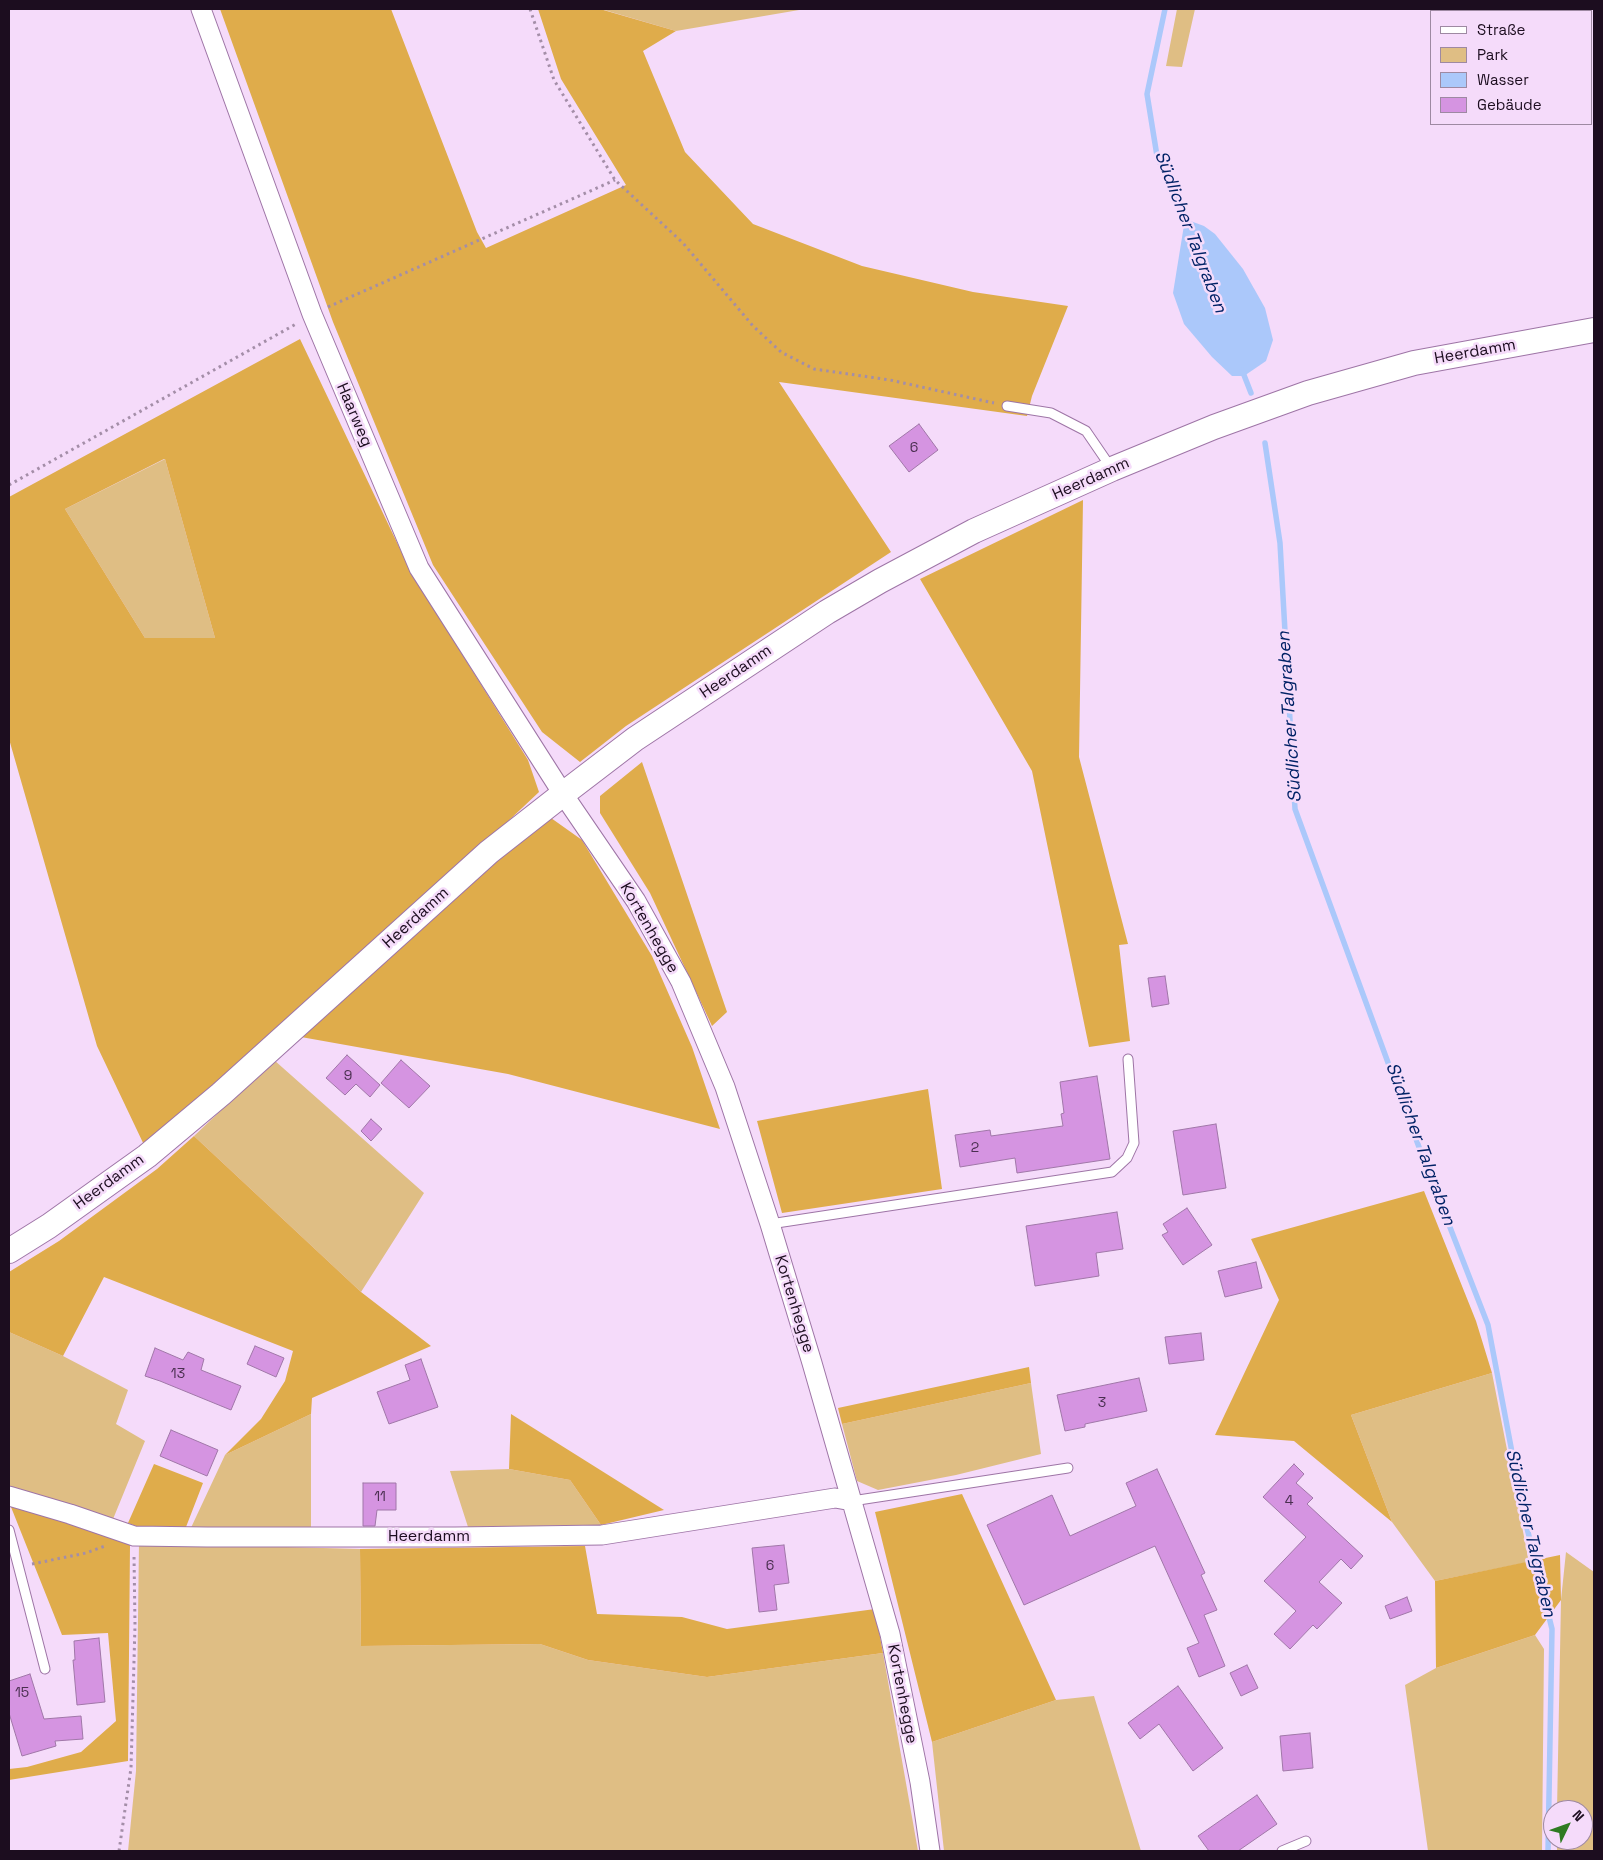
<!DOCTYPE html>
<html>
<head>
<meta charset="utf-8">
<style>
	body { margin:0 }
	#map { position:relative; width:1603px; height:1860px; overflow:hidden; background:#f5dbfa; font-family:"Space Grotesk",sans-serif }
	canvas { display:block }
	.frame { position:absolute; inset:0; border:10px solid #1c0d1f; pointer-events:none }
	.legend { position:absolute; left:1430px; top:10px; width:162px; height:115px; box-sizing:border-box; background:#f5dbfa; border:1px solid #9e89a2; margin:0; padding:6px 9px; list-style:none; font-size:15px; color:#1c0d1f }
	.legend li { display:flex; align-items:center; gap:10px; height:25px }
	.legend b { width:25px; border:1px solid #9e89a2 }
	.north { position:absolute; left:1543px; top:1800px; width:50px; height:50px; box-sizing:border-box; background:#f5dbfa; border:1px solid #9e89a2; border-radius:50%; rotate:48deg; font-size:14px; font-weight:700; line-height:20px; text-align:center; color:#1c0d1f }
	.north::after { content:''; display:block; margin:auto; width:18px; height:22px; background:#2f7b22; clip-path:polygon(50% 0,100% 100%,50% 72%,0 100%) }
</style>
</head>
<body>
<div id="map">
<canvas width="1603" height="1860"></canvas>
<div class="frame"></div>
<ul class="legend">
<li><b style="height:6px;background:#fff"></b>Straße</li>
<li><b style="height:14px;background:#dfbe84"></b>Park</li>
<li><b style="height:14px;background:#abc8fa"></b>Wasser</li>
<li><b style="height:14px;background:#d594e1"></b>Gebäude</li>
</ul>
<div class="north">N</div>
</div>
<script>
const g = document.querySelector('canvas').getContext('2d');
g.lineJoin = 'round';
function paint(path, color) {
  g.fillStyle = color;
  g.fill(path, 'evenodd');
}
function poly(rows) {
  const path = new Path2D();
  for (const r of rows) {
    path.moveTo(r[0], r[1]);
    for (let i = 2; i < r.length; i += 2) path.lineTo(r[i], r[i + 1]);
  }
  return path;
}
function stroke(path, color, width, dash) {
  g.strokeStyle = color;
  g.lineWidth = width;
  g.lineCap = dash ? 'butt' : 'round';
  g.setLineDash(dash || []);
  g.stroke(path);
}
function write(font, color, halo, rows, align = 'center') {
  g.font = font + ' "Space Grotesk",sans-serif';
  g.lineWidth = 5;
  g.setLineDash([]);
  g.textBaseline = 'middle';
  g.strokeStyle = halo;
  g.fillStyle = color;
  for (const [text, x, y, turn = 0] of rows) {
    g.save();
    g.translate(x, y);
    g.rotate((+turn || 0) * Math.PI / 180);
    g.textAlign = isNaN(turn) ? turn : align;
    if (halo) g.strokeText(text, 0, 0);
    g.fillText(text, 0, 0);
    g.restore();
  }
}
paint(poly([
	[601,9,805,9,676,31],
	[1177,9,1195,9,1182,67,1166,66],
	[165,459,215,638,145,638,65,509],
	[274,1060,424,1193,361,1292,194,1136],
	[9,1332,63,1356,128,1390,116,1424,145,1441,111,1524,9,1486],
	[1492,1373,1529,1562,1435,1581,1392,1522,1351,1415],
	[1031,1383,1041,1454,956,1475,878,1490,857,1481,842,1424],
	[311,1414,311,1528,189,1532,225,1455],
	[509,1469,570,1480,601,1525,468,1527,450,1471],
	[139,1543,360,1549,361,1646,540,1644,588,1660,707,1677,883,1653,918,1851,128,1851,136,1771],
	[1566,1552,1594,1572,1594,1851,1557,1851,1557,1840,1583,1840,1583,1810,1557,1810,1561,1600],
	[1535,1635,1544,1649,1542,1851,1428,1851,1405,1685,1436,1668],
	[1094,1696,1141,1851,944,1851,932,1742,1056,1700]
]), '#dfbe84');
paint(poly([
	[220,9,391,9,477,232,486,248,626,185,561,79,538,9,600,9,676,31,643,51,685,152,753,224,862,266,973,292,1068,306,1032,396,1027,416,779,382,891,552,626,726,580,762,542,732,433,565,333,322],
	[300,339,411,572,528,760,539,792,486,842,274,1030,145,1147,97,1046,9,739,9,497],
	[164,459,165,459,215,638,145,638,65,509],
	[1083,500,1079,757,1128,944,1119,945,1130,1041,1089,1047,1032,771,920,579],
	[642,762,727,1012,712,1026,650,893,600,813,600,796],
	[551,818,582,840,652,956,692,1047,720,1129,508,1074,301,1037,499,859],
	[928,1089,942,1189,782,1213,757,1121],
	[194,1136,361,1292,431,1346,312,1398,311,1414,225,1455,261,1419,285,1381,293,1351,104,1277,63,1356,9,1332,9,1272,59,1241,157,1169],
	[1424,1191,1476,1321,1492,1373,1351,1415,1392,1522,1294,1441,1215,1435,1279,1300,1251,1239],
	[1029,1367,1031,1383,842,1424,838,1408],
	[511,1414,664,1510,601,1525,570,1480,509,1469],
	[154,1464,203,1483,186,1527,136,1526,128,1523],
	[962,1494,1056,1700,932,1742,875,1512],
	[9,1502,130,1545,128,1761,9,1780,9,1769,27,1767,81,1752,116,1721,108,1633,62,1635],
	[585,1546,597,1614,682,1617,727,1629,875,1609,883,1653,707,1677,588,1660,540,1644,361,1646,360,1549],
	[1560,1555,1561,1600,1535,1635,1436,1668,1435,1581]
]), '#dfac4b');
paint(poly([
	[1185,219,1204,226,1215,234,1243,269,1265,308,1273,340,1266,361,1244,376,1232,376,1212,357,1184,324,1173,293]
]), '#abc8fa');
stroke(poly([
	[1165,9,1147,94,1157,156,1188,225],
	[1242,370,1251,393],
	[1265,443,1280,543,1295,809,1423,1158,1488,1325,1524,1516,1552,1629,1548,1851]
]), '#abc8fa', 5.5);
const building = poly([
	[919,424,938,450,909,472,889,446,919,424],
	[1165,976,1169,1004,1152,1007,1148,978,1165,976],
	[347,1055,380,1085,370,1097,356,1084,345,1095,326,1078,347,1055],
	[401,1060,430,1086,409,1108,381,1083,401,1060],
	[1097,1076,1110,1159,1017,1173,1015,1158,960,1167,955,1135,990,1130,991,1136,1063,1126,1061,1114,1064,1113,1060,1082,1097,1076],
	[371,1119,382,1129,371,1141,361,1131,371,1119],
	[1216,1124,1226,1188,1183,1195,1173,1131,1216,1124],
	[1187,1208,1212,1245,1183,1265,1162,1235,1168,1232,1163,1224,1187,1208],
	[1117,1212,1123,1249,1096,1253,1099,1276,1035,1286,1026,1226,1117,1212],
	[1256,1262,1262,1288,1225,1297,1218,1271,1256,1262],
	[1201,1333,1204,1360,1169,1364,1165,1337,1201,1333],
	[255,1346,284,1358,276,1377,247,1364,255,1346],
	[155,1348,183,1360,188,1352,204,1359,201,1370,241,1386,231,1410,160,1381,145,1376,155,1348],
	[421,1359,438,1407,389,1424,377,1392,410,1380,405,1365,421,1359],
	[1139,1378,1147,1411,1085,1424,1085,1427,1065,1431,1057,1395,1139,1378],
	[171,1430,218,1450,207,1476,160,1456,171,1430],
	[1294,1464,1304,1474,1296,1483,1313,1498,1307,1504,1363,1556,1351,1569,1341,1559,1319,1582,1342,1603,1317,1629,1313,1625,1290,1649,1274,1634,1296,1611,1264,1581,1306,1537,1263,1497,1294,1464],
	[1157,1469,1205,1573,1201,1575,1217,1610,1204,1615,1225,1666,1199,1677,1187,1648,1199,1643,1155,1546,1024,1605,987,1525,1052,1495,1070,1536,1136,1506,1126,1483,1157,1469],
	[363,1483,396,1483,396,1510,377,1510,375,1526,363,1526,363,1483],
	[784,1545,789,1583,774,1585,777,1610,759,1612,752,1548,784,1545],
	[1407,1597,1412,1611,1390,1619,1385,1606,1407,1597],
	[99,1638,105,1702,77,1705,73,1660,75,1660,74,1641,99,1638],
	[1247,1665,1258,1688,1241,1696,1230,1673,1247,1665],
	[30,1674,44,1719,81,1716,83,1739,55,1741,56,1746,22,1756,9,1713,9,1681,30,1674],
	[1178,1686,1223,1748,1193,1771,1159,1724,1140,1739,1128,1723,1178,1686],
	[1310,1733,1313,1768,1283,1771,1280,1736,1310,1733],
	[1257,1795,1277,1824,1238,1851,1209,1851,1198,1836,1257,1795]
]);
paint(building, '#d594e1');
stroke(building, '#a077a8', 1);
const service = poly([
	[1007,406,1051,413,1086,431,1112,469],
	[770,1224,1112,1172,1127,1158,1134,1143,1128,1059],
	[852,1501,1068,1468],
	[9,1530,45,1669],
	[1282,1851,1306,1841]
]);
const minor = poly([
	[201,9,312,314,419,568,563,794,636,901,681,982,725,1087,770,1224,812,1363,890,1634,920,1782,930,1851],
	[9,1496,70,1514,134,1536,207,1537,455,1537,602,1535,835,1498,852,1501]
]);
const tertiary = poly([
	[9,1251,49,1226,147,1156,221,1094,489,852,563,794,635,739,827,612,880,581,974,531,1112,469,1214,427,1308,393,1414,363,1594,330]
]);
stroke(service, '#9e75a6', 11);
stroke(minor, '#9e75a6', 21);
stroke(tertiary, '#9e75a6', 26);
stroke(poly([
	[530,9,554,80,615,180,683,243,753,326,781,352,814,369,890,380,994,403],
	[328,307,615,180],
	[9,485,296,324],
	[32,1564,86,1553,105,1546],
	[119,1851,131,1768,135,1625,134,1555]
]), '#a48ea8', 3, [2.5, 4]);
stroke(service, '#fff', 9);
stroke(minor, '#fff', 19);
stroke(tertiary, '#fff', 24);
write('14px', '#4a2f50', null, [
	["6",914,448],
	["9",348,1076],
	["2",975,1148],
	["13",178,1374],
	["3",1102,1403],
	["11",380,1497],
	["4",1289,1501],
	["6",770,1566],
	["15",22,1693]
]);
write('16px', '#1c0d1f', '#f5dbfa', [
	["Heerdamm",1475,352,-10],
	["Haarweg",354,415,67],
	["Heerdamm",1091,479,-24],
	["Heerdamm",736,672,-34],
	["Heerdamm",416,918,-42],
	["Kortenhegge",649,928,60],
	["Heerdamm",109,1182,-36],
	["Kortenhegge",794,1304,73],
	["Heerdamm",429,1537],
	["Kortenhegge",902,1694,79]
]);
write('italic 18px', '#026', '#f5dbfa', [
	["Südlicher Talgraben",1190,232,69],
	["Südlicher Talgraben",1290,717,-94],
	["Südlicher Talgraben",1420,1144,70],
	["Südlicher Talgraben",1530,1533,77]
]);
</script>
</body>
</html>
